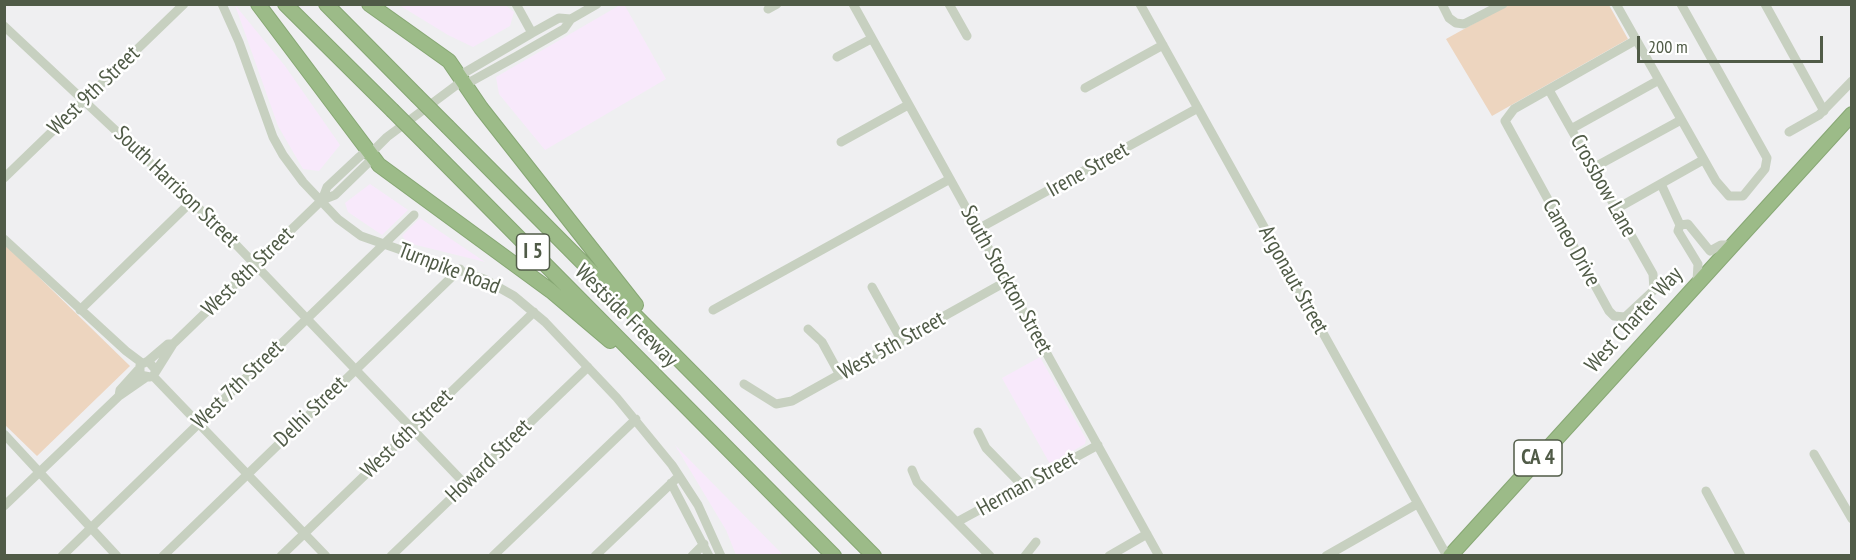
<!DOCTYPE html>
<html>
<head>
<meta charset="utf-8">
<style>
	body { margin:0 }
	#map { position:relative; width:1856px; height:560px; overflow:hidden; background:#efeff1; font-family:"PT Sans Narrow",sans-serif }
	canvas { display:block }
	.frame { position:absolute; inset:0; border:6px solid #505b47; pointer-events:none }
	.scale { position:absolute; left:1637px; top:36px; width:186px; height:27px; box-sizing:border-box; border:3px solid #505b47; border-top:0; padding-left:8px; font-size:18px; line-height:21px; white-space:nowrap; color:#505b47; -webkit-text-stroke:4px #fff; paint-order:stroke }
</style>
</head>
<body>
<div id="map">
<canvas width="1856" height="560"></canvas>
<div class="frame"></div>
<div class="scale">200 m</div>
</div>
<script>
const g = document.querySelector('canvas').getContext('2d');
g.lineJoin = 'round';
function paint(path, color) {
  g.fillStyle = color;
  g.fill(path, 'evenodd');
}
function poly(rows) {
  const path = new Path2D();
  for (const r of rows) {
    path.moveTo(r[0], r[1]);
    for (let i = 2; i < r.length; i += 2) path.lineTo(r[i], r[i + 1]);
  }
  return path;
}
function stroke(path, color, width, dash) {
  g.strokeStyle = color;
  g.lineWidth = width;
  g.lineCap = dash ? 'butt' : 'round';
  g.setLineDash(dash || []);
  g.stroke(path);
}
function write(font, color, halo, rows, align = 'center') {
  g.font = font + ' "PT Sans Narrow",sans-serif';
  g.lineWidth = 5;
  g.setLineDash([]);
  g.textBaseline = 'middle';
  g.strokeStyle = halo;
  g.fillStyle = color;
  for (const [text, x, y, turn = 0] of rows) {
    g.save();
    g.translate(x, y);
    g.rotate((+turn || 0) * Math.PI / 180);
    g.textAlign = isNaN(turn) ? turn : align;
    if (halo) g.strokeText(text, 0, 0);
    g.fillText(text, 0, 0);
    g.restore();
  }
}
paint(poly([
	[624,4,666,79,545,150,499,94,496,77,620,5],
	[235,5,285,66,340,145,319,171,303,169,278,126],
	[399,5,505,5,514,12,510,26,473,47,448,35],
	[370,184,408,210,382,235,348,212,345,203],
	[420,218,485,262,408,243,402,236],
	[1040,357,1086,439,1085,444,1050,464,1002,378],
	[675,445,783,555,736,555,726,530]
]), '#f8e9fb');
paint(poly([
	[1509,4,1609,5,1628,39,1492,116,1446,39],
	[5,244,130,366,37,456,5,425]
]), '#edd5bf');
const highway = poly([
	[258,4,379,165,551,291,610,341],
	[285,4,392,110],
	[326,4,416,95],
	[369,4,449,61,481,108,636,305],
	[448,127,874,556],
	[426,144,834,556],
	[1450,556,1852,114]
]);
stroke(highway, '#87a774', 16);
stroke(poly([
	[222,4,239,42,273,137,283,155,303,182,338,219,361,236,484,279,514,296,545,322,617,398,672,465,698,505,721,556],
	[516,4,532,33],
	[853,4,1159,556],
	[949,4,967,36],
	[1140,4,1447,556],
	[1442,4,1449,18,1456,23,1464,24,1503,4],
	[1616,4,1716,181,1729,196,1743,196,1765,169,1767,158,1681,4],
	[1765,4,1824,111],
	[768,9,777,4],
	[4,26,222,230,465,484],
	[837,57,871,39],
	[462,81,464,73,532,33,559,18,571,19],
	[1085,88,1163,45],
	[1549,90,1653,274,1654,290,1625,317,1614,316,1609,311,1505,121,1514,109,1636,40],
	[1571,129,1659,80],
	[1789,132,1819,115,1852,81],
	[841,142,908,105],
	[1593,168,1681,120],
	[4,178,184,4],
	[1661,184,1680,225,1678,231,1698,264,1697,281],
	[322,200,327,187,358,158,364,153,370,154],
	[1616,209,1703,160],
	[1680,225,1688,224,1710,251,1721,245,1731,245],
	[978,229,1198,108],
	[4,239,126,351,142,363],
	[872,287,902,341],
	[80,310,192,201],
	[713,310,950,179],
	[808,329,822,342,840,375],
	[148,361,168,344,173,344],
	[153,376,173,344,322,200,335,195,370,161,370,154,387,137,462,81,470,82,517,56,564,29,571,19,597,4],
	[153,376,326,556],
	[150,377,140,375,140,365,148,361,155,369],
	[744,384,776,404,792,401,1007,281],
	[119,396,120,390,138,370],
	[978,432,986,448,1023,486],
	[4,434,117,556],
	[1814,454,1852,519],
	[912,470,917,482,990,556],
	[671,483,709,556],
	[1706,491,1741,556],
	[4,506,119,396,145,378],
	[957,522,1098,445],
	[62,556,414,215],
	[163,556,460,269],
	[281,556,534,312],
	[391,556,588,367],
	[493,556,636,419],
	[595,556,679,476],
	[692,556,704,544],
	[1025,556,1036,542],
	[1109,556,1147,534],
	[1326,556,1417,504]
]), '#c7d0c0', 9);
stroke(highway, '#9cbb88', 14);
const highwayBridge = poly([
	[416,95,448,127],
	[392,110,426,144]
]);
stroke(highwayBridge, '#87a774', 16, []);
stroke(highwayBridge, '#9cbb88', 14);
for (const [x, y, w] of [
	[533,252,33],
	[1538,458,48]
]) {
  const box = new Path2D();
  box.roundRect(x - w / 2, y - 18, w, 36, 4.5);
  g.fillStyle = '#fff';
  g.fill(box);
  stroke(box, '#505b47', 1.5);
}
write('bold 21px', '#505b47', null, [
	["I 5",533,252],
	["CA 4",1538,458]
]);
write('22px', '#505b47', '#fff', [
	["West 9th Street",94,91,-44],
	["Irene Street",1088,170,-29],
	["Crossbow Lane",1603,186,61],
	["South Harrison Street",176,187,44],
	["Cameo Drive",1571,243,61],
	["Turnpike Road",449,269,21],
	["West 8th Street",248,272,-44],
	["South Stockton Street",1006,280,61],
	["Argonaut Street",1293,280,61],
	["Westside Freeway",626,316,45],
	["West Charter Way",1634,320,-48],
	["West 5th Street",892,346,-29],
	["West 7th Street",238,385,-44],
	["Delhi Street",311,412,-44],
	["West 6th Street",407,434,-44],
	["Howard Street",489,461,-44],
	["Herman Street",1027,484,-29]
]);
</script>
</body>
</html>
